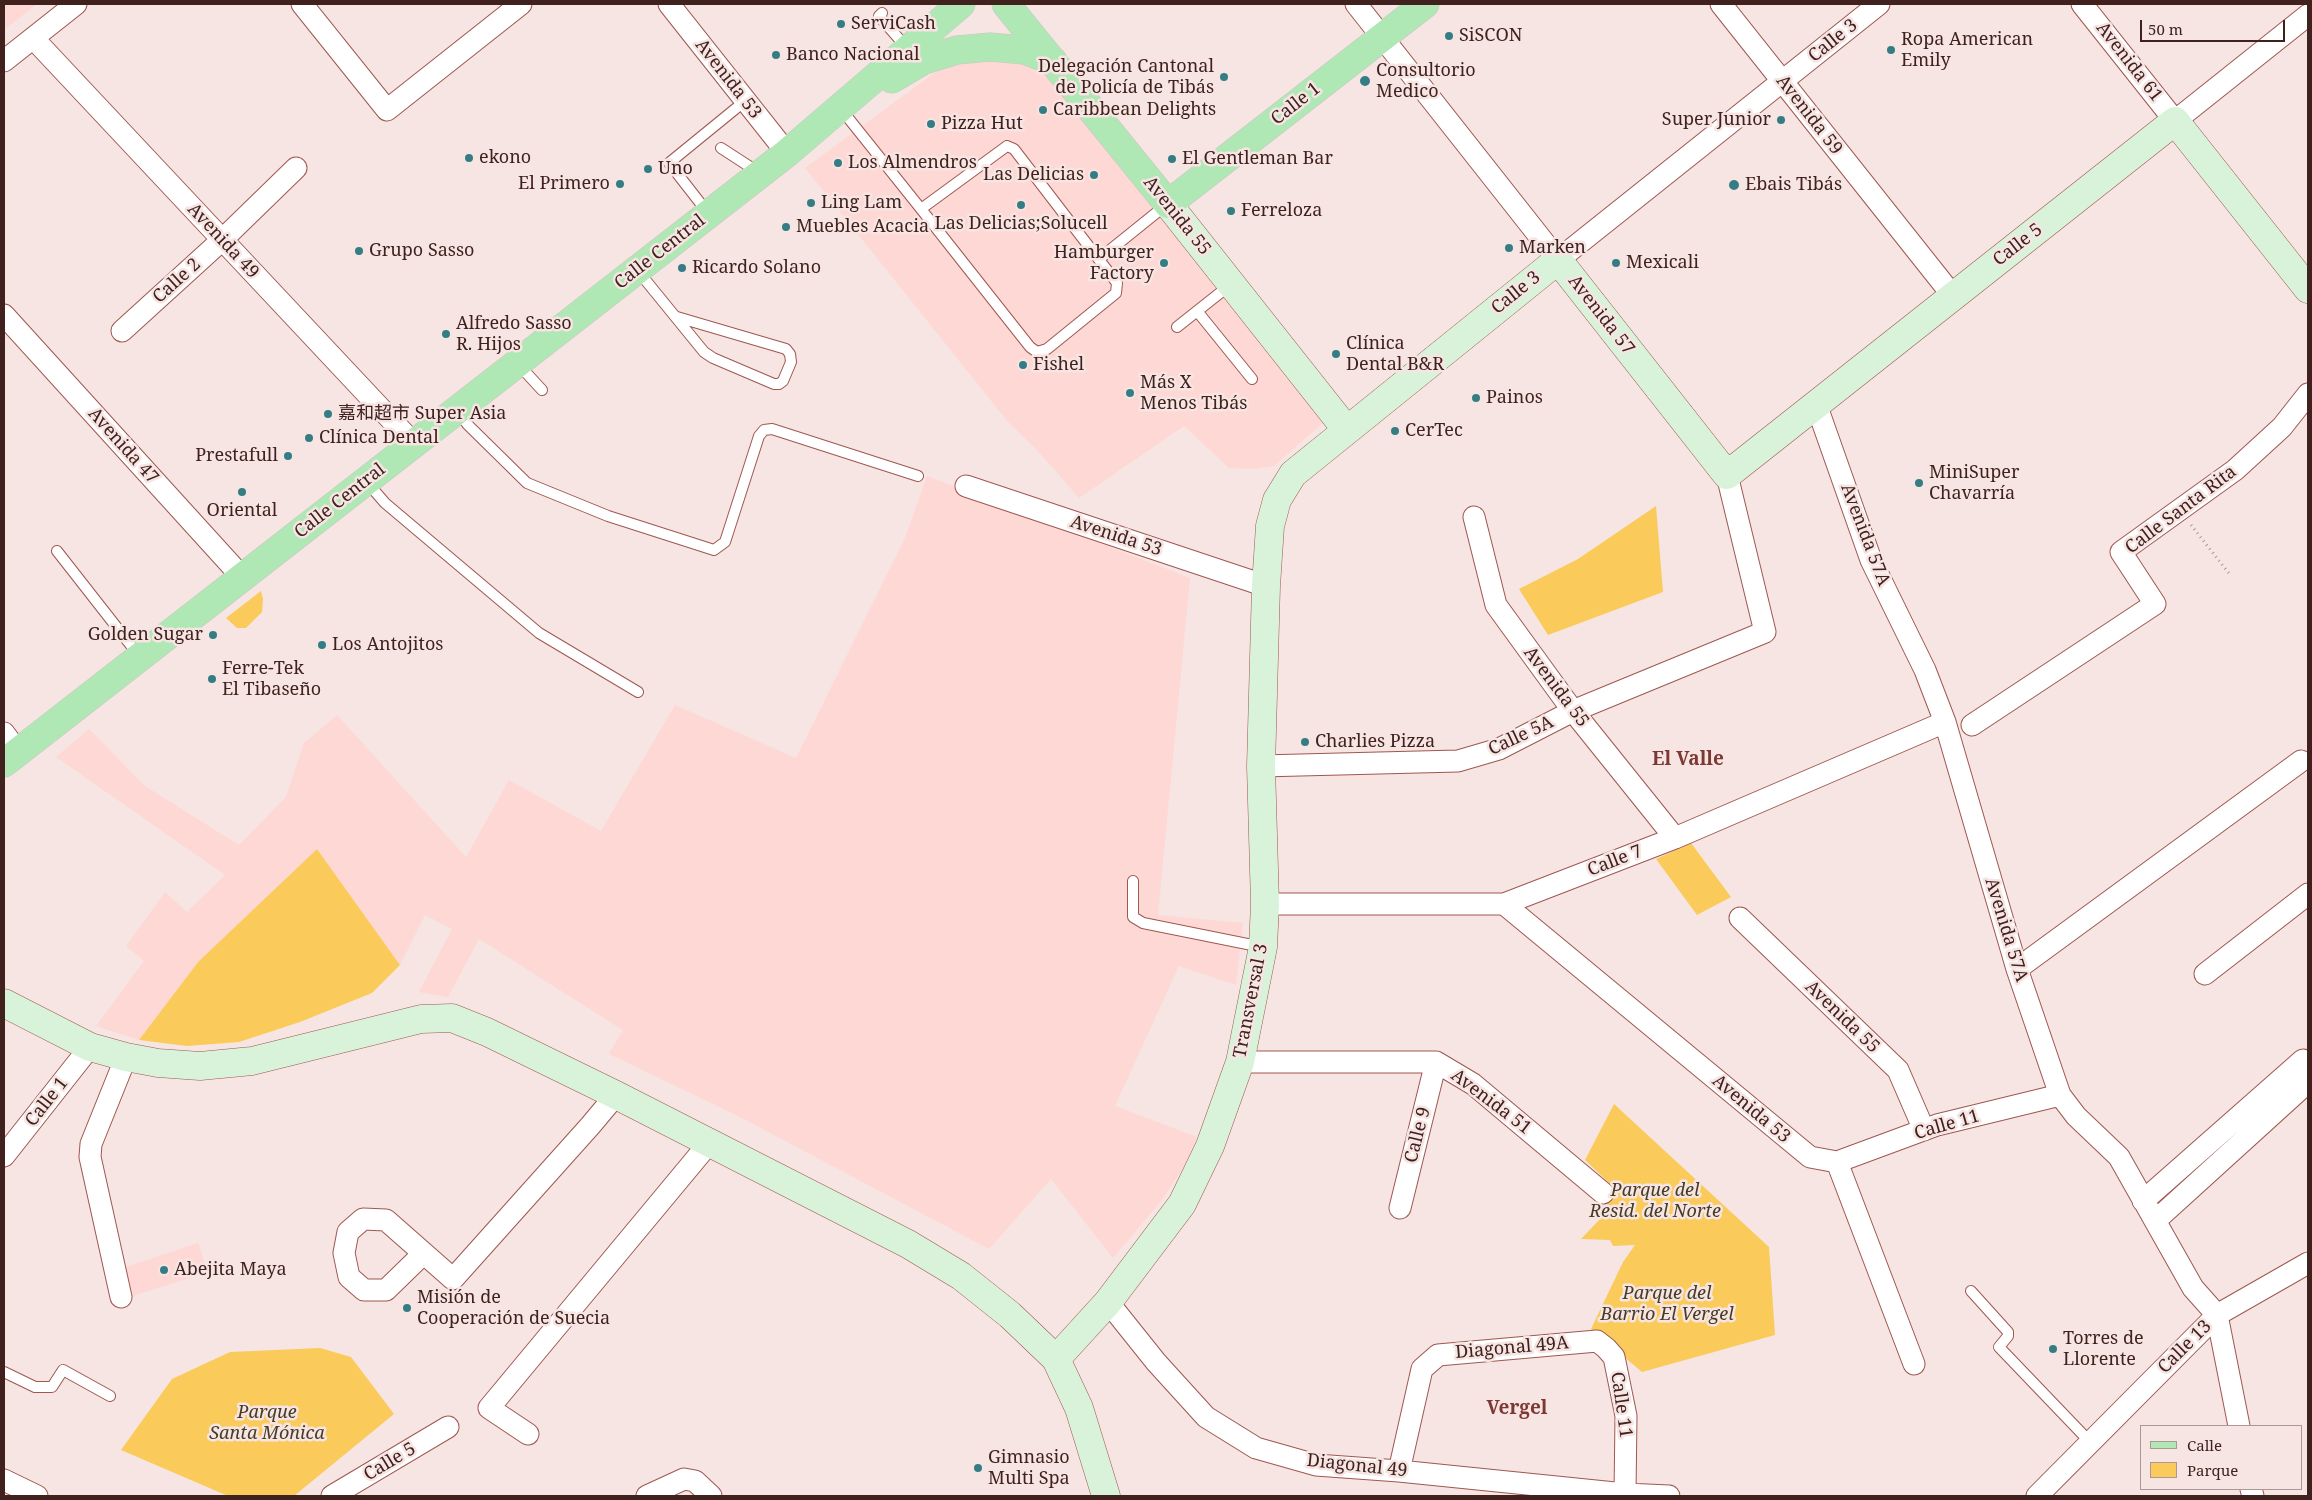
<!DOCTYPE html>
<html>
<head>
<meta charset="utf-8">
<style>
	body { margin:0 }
	#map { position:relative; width:2312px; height:1500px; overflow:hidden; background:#f6e5e2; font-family:"Noto Serif",serif }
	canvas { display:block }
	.frame { position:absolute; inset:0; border:5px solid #40211e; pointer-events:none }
	.legend { position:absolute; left:2140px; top:1425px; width:162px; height:65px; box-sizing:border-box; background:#f6e5e2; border:1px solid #ad9794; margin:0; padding:6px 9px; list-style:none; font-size:15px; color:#40211e }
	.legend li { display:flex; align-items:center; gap:10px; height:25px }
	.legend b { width:25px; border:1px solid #ad9794 }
	.scale { position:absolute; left:2140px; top:20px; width:145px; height:22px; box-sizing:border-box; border:2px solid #40211e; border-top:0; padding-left:6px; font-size:15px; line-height:18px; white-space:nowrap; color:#40211e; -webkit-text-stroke:4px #f6e5e2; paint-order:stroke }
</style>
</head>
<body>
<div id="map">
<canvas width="2312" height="1500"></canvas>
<div class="frame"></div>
<ul class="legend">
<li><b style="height:6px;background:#b0e8b5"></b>Calle</li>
<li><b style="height:14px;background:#facb5b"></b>Parque</li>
</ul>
<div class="scale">50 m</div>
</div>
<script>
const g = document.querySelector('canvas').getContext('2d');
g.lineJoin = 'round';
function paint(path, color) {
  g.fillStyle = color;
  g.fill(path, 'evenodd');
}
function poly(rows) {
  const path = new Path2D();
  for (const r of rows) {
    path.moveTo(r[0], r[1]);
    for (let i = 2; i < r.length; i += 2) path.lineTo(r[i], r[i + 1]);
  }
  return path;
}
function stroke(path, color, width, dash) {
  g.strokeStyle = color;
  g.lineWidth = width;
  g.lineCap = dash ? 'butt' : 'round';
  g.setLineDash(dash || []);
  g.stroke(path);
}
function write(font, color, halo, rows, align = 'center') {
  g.font = font + ' "Noto Serif","Noto Sans SC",serif';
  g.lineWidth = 5;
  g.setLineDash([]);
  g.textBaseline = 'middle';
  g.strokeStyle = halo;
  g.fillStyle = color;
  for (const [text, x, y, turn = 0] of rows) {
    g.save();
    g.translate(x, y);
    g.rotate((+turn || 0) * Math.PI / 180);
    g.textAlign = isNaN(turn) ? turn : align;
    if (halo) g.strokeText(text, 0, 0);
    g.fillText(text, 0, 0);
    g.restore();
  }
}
paint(poly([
	[4,4,37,4,4,30],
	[1007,57,1048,74,1178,235,1324,422,1274,466,1253,469,1229,468,1184,426,1079,498,1037,450,1008,422,805,168,945,65],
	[927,476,1190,578,1158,915,1243,923,1236,985,1179,966,1115,1106,1197,1137,1185,1165,1162,1200,1113,1258,1051,1179,989,1249,738,1116,609,1054,623,1030,479,939,448,997,419,992,452,929,425,915,400,965,317,849,198,962,139,1040,96,1026,144,961,126,946,165,892,187,912,225,875,56,757,89,729,145,786,239,845,286,797,304,743,337,715,466,857,509,780,601,831,675,705,796,758,905,538],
	[198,1243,208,1272,130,1297,120,1269]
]), '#fed8d4');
paint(poly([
	[1656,506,1663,592,1548,635,1519,589,1578,559],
	[261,591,263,599,262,612,246,628,237,628,226,618],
	[1691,843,1731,897,1697,915,1656,859],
	[317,849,400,965,372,993,300,1022,239,1042,187,1046,139,1040,198,962],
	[1614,1104,1769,1247,1775,1335,1642,1372,1591,1329,1623,1262,1635,1245,1613,1246,1610,1240,1581,1239,1600,1219,1612,1195,1609,1183,1585,1160],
	[320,1348,351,1357,394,1414,294,1496,228,1496,121,1450,172,1379,230,1352]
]), '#facb5b');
const lane = poly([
	[882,13,879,16,907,48],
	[841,109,921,209],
	[1007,146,1014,149,1117,283,1116,293,1047,349,1037,352,1030,347,921,209,1007,146],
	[721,148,758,172],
	[708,213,669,163,745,101],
	[1099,259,1166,205],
	[638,271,704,352,713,358,774,384,779,384,783,381,791,362,790,354,786,349,677,317],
	[1197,311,1252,379],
	[1177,327,1230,285],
	[519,365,542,390],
	[457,411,468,425,527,483,608,516,714,550,725,542,759,436,764,430,772,429,918,476],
	[366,481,385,503,539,633,638,692],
	[57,551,140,657],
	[1133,881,1133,917,1143,923,1262,947],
	[1971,1291,2008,1332,2008,1336,1999,1347,2090,1442],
	[4,1372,35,1387,52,1387,63,1370,110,1396]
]);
const street = poly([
	[302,4,387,110,521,4],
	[669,4,787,153],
	[1356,4,1558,260,1879,4],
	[1721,4,1953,296],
	[2082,4,2175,121,2308,15],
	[33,38,414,444],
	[4,61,76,4],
	[4,315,242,577],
	[122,331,222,240,296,168],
	[1816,404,1871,560,1925,670,1945,722,2017,969,2060,1095,2076,1116,2119,1157,2193,1288,2217,1315,2239,1426],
	[966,486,1266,586],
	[1474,517,1496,605,1573,711,1675,838],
	[1972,725,2155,604,2121,552,2235,470,2282,427,2308,394],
	[4,733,18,752],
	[1261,766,1458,761,1499,749,1573,711,1765,632,1727,475],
	[1265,904,1504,904,1675,838,1945,722],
	[1504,904,1810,1157,1837,1162,1914,1364],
	[1740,918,1898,1070,1924,1130],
	[2017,969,2301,761],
	[2205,974,2308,894],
	[1240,1062,1436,1062,1473,1084,1603,1193],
	[4,1156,90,1047],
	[1837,1162,1937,1125,2060,1095],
	[2143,1201,2303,1060,2308,1067],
	[1400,1208,1436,1062],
	[2155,1221,2308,1082],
	[423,1254,386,1290,364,1290,349,1277,344,1253,348,1232,363,1219,386,1220,453,1279,590,1126,616,1095],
	[121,1297,90,1157,91,1144,126,1057],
	[1108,1302,1156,1362,1206,1417,1256,1448,1316,1465,1399,1471,1625,1494,1669,1496],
	[528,1434,489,1408,710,1142],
	[1399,1471,1422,1369,1438,1355,1597,1341,1606,1348,1614,1357,1626,1416,1625,1494],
	[4,1480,37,1496],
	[2251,1489,2253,1496],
	[332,1496,448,1427],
	[647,1496,684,1479,695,1481,711,1496],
	[2037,1496,2217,1315,2308,1263]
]);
const secondary = poly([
	[1168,204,1346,429],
	[4,1003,90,1047,126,1057,158,1063,200,1066,252,1061,421,1019,452,1018,487,1032,616,1095,908,1244,961,1276,1010,1315,1056,1359,1079,1408,1106,1496],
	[1056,1359,1108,1302,1182,1204,1210,1146,1240,1062,1263,947,1265,904,1261,766,1266,586,1270,526,1277,500,1293,474,1558,260,1727,475,2175,121,2308,289]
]);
const primary = poly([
	[1006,4,1168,204,1425,4],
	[892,79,924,60,957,50,990,47,1024,50,1053,61],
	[4,763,787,153,961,4]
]);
stroke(lane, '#9f5750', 12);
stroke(street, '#9f5750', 23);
stroke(secondary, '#9f5750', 29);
stroke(primary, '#cdc5c4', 29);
stroke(poly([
	[2191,525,2231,576]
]), '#af9895', 3, [1, 4]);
stroke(lane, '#fff', 10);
stroke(street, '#fff', 21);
stroke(secondary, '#d8f3da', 28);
stroke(primary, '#b0e8b5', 28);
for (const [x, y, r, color] of [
	[841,24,5,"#357d85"],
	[1449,36,5,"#357d85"],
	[1891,50,5,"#357d85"],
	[776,55,5,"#357d85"],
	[1224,77,5,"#357d85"],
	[1365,81,6,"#357d85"],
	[1043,110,5,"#357d85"],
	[1781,120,5,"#357d85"],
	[931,124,5,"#357d85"],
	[469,158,5,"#357d85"],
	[1172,159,5,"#357d85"],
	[838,163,5,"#357d85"],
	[648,169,5,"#357d85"],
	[1094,175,5,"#357d85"],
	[620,184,5,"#357d85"],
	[1734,185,6,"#357d85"],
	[811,203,5,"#357d85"],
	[1021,205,5,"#357d85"],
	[1231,211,5,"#357d85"],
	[786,227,5,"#357d85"],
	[1509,248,5,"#357d85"],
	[359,251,5,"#357d85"],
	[1164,263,5,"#357d85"],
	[1616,263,5,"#357d85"],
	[682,268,5,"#357d85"],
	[446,334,5,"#357d85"],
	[1336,354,5,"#357d85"],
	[1023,365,5,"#357d85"],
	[1130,393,5,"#357d85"],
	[1476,398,5,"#357d85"],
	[328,414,5,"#357d85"],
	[1395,431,5,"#357d85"],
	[309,438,5,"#357d85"],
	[288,456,5,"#357d85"],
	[1919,483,5,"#357d85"],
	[242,492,5,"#357d85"],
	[213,635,5,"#357d85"],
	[322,645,5,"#357d85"],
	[212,679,5,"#357d85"],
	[1305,742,5,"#357d85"],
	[164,1270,5,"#357d85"],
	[407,1308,5,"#357d85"],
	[2053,1349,5,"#357d85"],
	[978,1468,5,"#357d85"]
]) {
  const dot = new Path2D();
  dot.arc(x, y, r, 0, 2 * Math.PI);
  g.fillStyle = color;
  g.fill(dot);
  stroke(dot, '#f6e5e2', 2);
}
write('18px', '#40211e', '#f6e5e2', [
	["ServiCash",851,24],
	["SiSCON",1459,36],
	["Ropa American",1901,40],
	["Emily",1901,61],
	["Banco Nacional",786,55],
	["Delegación Cantonal",1214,67,"right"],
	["de Policía de Tibás",1214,88,"right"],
	["Consultorio",1376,71],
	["Medico",1376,92],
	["Caribbean Delights",1053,110],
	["Super Junior",1771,120,"right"],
	["Pizza Hut",941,124],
	["ekono",479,158],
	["El Gentleman Bar",1182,159],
	["Los Almendros",848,163],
	["Uno",658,169],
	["Las Delicias",1084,175,"right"],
	["El Primero",610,184,"right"],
	["Ebais Tibás",1745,185],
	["Ling Lam",821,203],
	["Ferreloza",1241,211],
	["Las Delicias;Solucell",1021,224,"center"],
	["Muebles Acacia",796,227],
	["Marken",1519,248],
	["Grupo Sasso",369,251],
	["Hamburger",1154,253,"right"],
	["Factory",1154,274,"right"],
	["Mexicali",1626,263],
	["Ricardo Solano",692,268],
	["Alfredo Sasso",456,324],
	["R. Hijos",456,345],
	["Clínica",1346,344],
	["Dental B&R",1346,365],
	["Fishel",1033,365],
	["Más X",1140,383],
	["Menos Tibás",1140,404],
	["Painos",1486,398],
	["嘉和超市 Super Asia",338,414],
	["CerTec",1405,431],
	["Clínica Dental",319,438],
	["Prestafull",278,456,"right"],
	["MiniSuper",1929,473],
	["Chavarría",1929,494],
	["Oriental",242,511,"center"],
	["Golden Sugar",203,635,"right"],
	["Los Antojitos",332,645],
	["Ferre-Tek",222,669],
	["El Tibaseño",222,690],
	["Charlies Pizza",1315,742],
	["Abejita Maya",174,1270],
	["Misión de",417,1298],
	["Cooperación de Suecia",417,1319],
	["Torres de",2063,1339],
	["Llorente",2063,1360],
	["Gimnasio",988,1458],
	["Multi Spa",988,1479]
], 'left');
write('18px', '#40211e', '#f6e5e2', [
	["Calle 3",1833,41,-39],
	["Avenida 61",2129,62,52],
	["Avenida 53",728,79,52],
	["Calle 1",1296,104,-38],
	["Avenida 59",1809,115,52],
	["Avenida 55",1177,216,51],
	["Avenida 49",223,241,47],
	["Calle 5",2018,245,-38],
	["Calle Central",660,252,-38],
	["Calle 2",177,281,-42],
	["Calle 3",1516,293,-39],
	["Avenida 57",1601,315,52],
	["Avenida 47",123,446,48],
	["Calle Central",340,501,-38],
	["Calle Santa Rita",2181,510,-37],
	["Avenida 57A",1865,535,69],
	["Avenida 53",1116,536,18],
	["Avenida 55",1556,687,53],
	["Calle 5A",1521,736,-25],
	["Calle 7",1615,861,-21],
	["Avenida 57A",2006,930,73],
	["Transversal 3",1251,1001,-79],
	["Avenida 55",1842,1017,44],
	["Calle 1",47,1102,-52],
	["Avenida 51",1491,1102,37],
	["Avenida 53",1751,1109,40],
	["Calle 11",1947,1125,-16],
	["Calle 9",1418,1135,-76],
	["Calle 13",2185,1347,-45],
	["Diagonal 49A",1512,1348,-5],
	["Calle 11",1621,1405,82],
	["Calle 5",390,1462,-31],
	["Diagonal 49",1357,1466,6]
]);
write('italic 18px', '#463c25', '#f6e5e2', [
	["Parque del",1655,1191],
	["Resid. del Norte",1655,1212],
	["Parque del",1667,1294],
	["Barrio El Vergel",1667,1315],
	["Parque",267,1413],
	["Santa Mónica",267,1434]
]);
write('bold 19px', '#7c3833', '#f6e5e2', [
	["El Valle",1688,760],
	["Vergel",1517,1409]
]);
</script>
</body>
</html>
